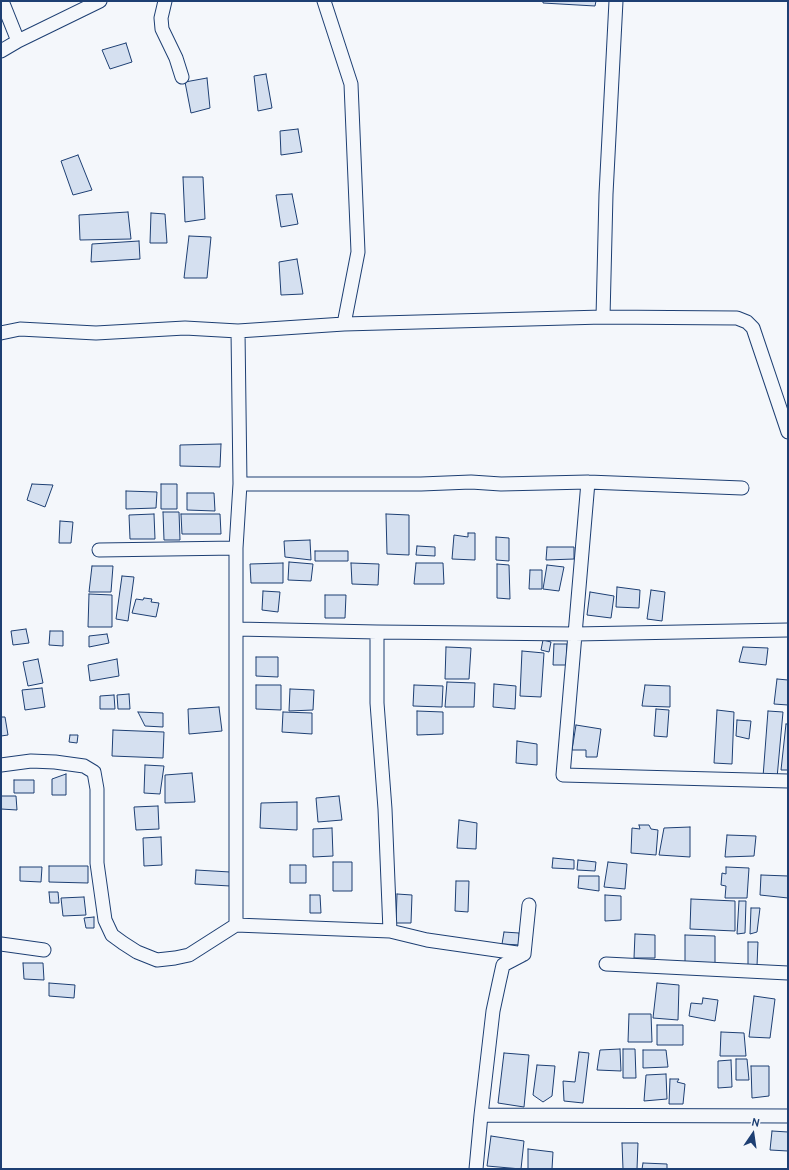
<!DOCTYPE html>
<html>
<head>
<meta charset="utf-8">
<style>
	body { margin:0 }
	#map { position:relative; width:789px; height:1170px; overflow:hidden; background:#f4f7fb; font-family:Cabin,sans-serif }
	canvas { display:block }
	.frame { position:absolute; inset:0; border:2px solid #1d3f73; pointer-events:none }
	.north { position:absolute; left:733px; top:1114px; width:40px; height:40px; -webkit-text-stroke:3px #f4f7fb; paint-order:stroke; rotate:13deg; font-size:11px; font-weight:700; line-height:16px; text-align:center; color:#1d3f73 }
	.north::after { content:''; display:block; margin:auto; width:14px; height:18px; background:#1d3f73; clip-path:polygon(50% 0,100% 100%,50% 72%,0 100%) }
</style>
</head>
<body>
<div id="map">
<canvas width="789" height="1170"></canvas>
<div class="frame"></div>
<div class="north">N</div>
</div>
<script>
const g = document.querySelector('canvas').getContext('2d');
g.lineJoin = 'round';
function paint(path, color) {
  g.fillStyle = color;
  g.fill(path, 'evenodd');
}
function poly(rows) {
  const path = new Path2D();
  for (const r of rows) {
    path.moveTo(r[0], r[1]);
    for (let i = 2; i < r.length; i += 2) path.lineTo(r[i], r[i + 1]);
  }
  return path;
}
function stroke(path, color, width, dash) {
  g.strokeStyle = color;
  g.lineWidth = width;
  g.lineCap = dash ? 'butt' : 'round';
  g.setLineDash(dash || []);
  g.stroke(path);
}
const building = poly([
	[543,1,596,1,595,6,543,3,543,1],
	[126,43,132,62,110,69,102,50,126,43],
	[266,74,272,108,258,111,254,76,266,74],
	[207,78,210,108,191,113,185,82,207,78],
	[298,129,302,152,281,155,280,131,298,129],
	[78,155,92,190,73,195,61,161,78,155],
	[183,177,203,177,205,219,185,222,183,177],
	[292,194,298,224,281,227,276,195,292,194],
	[128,212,131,239,80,240,79,215,128,212],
	[151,213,165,214,167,243,150,243,151,213],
	[189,236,211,237,207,278,184,278,189,236],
	[139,241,140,259,91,262,92,244,139,241],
	[297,259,303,294,281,295,279,262,297,259],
	[221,444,220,467,180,466,180,445,221,444],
	[32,484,53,485,45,507,27,500,32,484],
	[161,484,177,484,177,509,161,509,161,484],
	[126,491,157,492,156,508,126,509,126,491],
	[187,493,214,493,215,511,187,510,187,493],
	[163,512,179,512,180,540,164,540,163,512],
	[154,514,155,539,130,539,129,515,154,514],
	[181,514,220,514,221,534,182,534,181,514],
	[386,514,409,515,409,555,387,554,386,514],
	[60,521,73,522,71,543,59,543,60,521],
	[468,533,475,533,475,560,452,559,454,535,468,537,468,533],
	[496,537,509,538,509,561,496,560,496,537],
	[310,540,311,560,285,557,284,541,310,540],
	[417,546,435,547,435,556,416,555,417,546],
	[547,547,574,547,574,559,546,560,547,547],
	[315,551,348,551,348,561,315,561,315,551],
	[289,562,313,564,311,581,288,580,289,562],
	[283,563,283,583,251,583,250,564,283,563],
	[351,563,379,564,378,585,352,584,351,563],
	[416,563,443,563,444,584,414,584,416,563],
	[497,564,509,565,510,599,497,598,497,564],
	[547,565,564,567,559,591,543,589,547,565],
	[92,566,113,566,111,592,89,592,92,566],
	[530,570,542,570,542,589,529,589,530,570],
	[122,576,134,577,128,621,116,619,122,576],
	[617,587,640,590,639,608,616,607,617,587],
	[651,590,665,592,662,621,647,619,651,590],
	[263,591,280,592,278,612,262,610,263,591],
	[590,592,614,596,611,618,587,615,590,592],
	[89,594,112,595,112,627,88,627,89,594],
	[325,595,346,595,345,618,325,618,325,595],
	[144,598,152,599,151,602,159,603,156,617,132,613,136,599,143,600,144,598],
	[26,629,29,643,13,645,11,631,26,629],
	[50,631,63,631,63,646,49,645,50,631],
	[107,634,109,643,89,647,89,636,107,634],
	[543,640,551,642,549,652,541,650,543,640],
	[554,644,567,644,566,665,553,665,554,644],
	[446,647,471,648,469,679,445,679,446,647],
	[743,647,768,648,766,665,739,662,743,647],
	[522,651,544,653,541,697,520,696,522,651],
	[256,657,278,657,278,677,256,676,256,657],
	[38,659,43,683,28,686,23,662,38,659],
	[117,659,119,676,90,681,88,665,117,659],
	[777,679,788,680,788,705,774,704,777,679],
	[447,682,475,683,474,707,445,707,447,682],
	[494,684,516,686,515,709,493,707,494,684],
	[256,685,281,685,281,710,256,709,256,685],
	[414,685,443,686,442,707,413,706,414,685],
	[645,685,670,686,670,707,642,706,645,685],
	[42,688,45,707,25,710,22,690,42,688],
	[290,689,314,690,313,710,289,711,290,689],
	[129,694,130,709,118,709,117,695,129,694],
	[114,695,115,709,100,709,100,696,114,695],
	[219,707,222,731,189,734,188,709,219,707],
	[656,709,669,710,667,737,654,736,656,709],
	[717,710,734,712,732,764,714,763,717,710],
	[417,711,443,712,443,734,417,735,417,711],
	[768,711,783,712,777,778,763,777,768,711],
	[138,712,163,713,163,727,145,726,138,712],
	[283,712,312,713,312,734,282,732,283,712],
	[1,717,5,717,8,735,1,736,1,717],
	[737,720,751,721,749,739,736,736,737,720],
	[786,724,788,724,788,770,781,770,786,724],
	[576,725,601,729,597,757,586,757,586,750,572,750,576,725],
	[113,730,164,732,163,758,112,756,113,730],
	[70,735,78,735,77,743,69,742,70,735],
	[517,741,537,744,537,765,516,763,517,741],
	[145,765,164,766,160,794,144,793,145,765],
	[192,773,195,802,165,803,165,775,192,773],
	[66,774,66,795,52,795,52,779,66,774],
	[14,780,34,780,34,793,14,793,14,780],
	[1,796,16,796,17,810,1,809,1,796],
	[339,796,342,820,318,822,316,798,339,796],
	[297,802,297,830,260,828,261,803,297,802],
	[158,806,159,829,136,830,134,807,158,806],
	[459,820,477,823,476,849,457,848,459,820],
	[639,825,649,825,651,829,658,830,656,855,631,853,632,828,640,829,639,825],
	[690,827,690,857,659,855,664,828,690,827],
	[332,828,333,856,313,857,313,829,332,828],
	[727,835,756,836,754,856,725,857,727,835],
	[161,837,162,865,144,866,143,838,161,837],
	[553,858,574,860,574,869,552,868,553,858],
	[578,860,596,862,595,871,577,870,578,860],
	[333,862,352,862,352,891,333,891,333,862],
	[608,862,627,864,625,889,604,887,608,862],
	[290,865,306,865,306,883,290,883,290,865],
	[49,866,88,866,88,883,49,882,49,866],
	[20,867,42,867,41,882,20,881,20,867],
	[726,867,749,868,747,898,725,898,726,886,721,885,722,873,726,874,726,867],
	[196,870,230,872,230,886,195,884,196,870],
	[761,875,788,876,788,898,760,895,761,875],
	[579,876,599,876,599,891,578,888,579,876],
	[456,881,469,881,468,912,455,911,456,881],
	[49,892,58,892,59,903,50,903,49,892],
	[397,894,412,895,411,923,396,923,397,894],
	[310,895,320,895,321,913,310,913,310,895],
	[605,895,621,896,621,920,605,921,605,895],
	[84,897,86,915,63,916,61,898,84,897],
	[691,899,735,901,735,931,690,929,691,899],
	[739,901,746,901,745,933,737,934,739,901],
	[751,908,760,908,757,932,750,934,751,908],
	[94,917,94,928,86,928,84,918,94,917],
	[504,932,519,933,520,945,502,944,504,932],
	[635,934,655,935,655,958,634,958,635,934],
	[685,935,715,936,715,963,685,962,685,935],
	[748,942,758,942,757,966,748,966,748,942],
	[23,963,43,963,44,980,24,979,23,963],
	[49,983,75,985,74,998,49,996,49,983],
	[657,983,679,985,678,1020,653,1018,657,983],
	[754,996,775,999,770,1038,749,1037,754,996],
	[703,998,718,1000,715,1021,689,1016,691,1003,702,1004,703,998],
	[629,1014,651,1014,652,1042,628,1042,629,1014],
	[657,1025,683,1025,683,1045,657,1045,657,1025],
	[721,1032,744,1033,746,1056,720,1056,721,1032],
	[620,1049,621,1071,597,1070,600,1050,620,1049],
	[623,1049,635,1049,636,1078,623,1078,623,1049],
	[643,1050,666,1050,668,1067,643,1068,643,1050],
	[579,1052,589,1053,583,1103,564,1101,563,1081,575,1082,579,1052],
	[504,1053,529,1055,524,1107,498,1103,504,1053],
	[736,1059,747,1059,749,1080,736,1080,736,1059],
	[731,1060,732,1087,718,1088,718,1061,731,1060],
	[537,1065,555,1066,552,1096,543,1102,533,1095,537,1065],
	[751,1066,769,1066,769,1096,752,1098,751,1066],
	[666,1074,667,1099,644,1101,646,1075,666,1074],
	[670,1079,679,1079,677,1082,685,1084,683,1104,669,1104,670,1079],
	[772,1131,788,1132,788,1151,770,1150,772,1131],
	[491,1136,524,1141,521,1169,487,1166,491,1136],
	[622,1143,638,1143,637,1169,623,1169,622,1143],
	[528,1149,553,1152,552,1169,528,1169,528,1149],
	[643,1163,667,1164,667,1169,642,1169,643,1163]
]);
paint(building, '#d5e0f0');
stroke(building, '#1d3f73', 1);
const minor = poly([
	[2,1,18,41],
	[165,1,161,18,162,29,176,58,182,77],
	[324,1,351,84,358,252,344,324],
	[1,51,18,41,100,1],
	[603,317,606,194,616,1],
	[1,333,20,329,96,333,185,328,238,331,344,324,603,317,737,318,747,322,753,328,788,432],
	[588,482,563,775,788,781],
	[240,484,421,484,471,482,501,484,588,482,742,488],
	[99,550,236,548],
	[237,629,377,632,575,634,788,630],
	[377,632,377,703,385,809,390,931],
	[1,765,31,761,55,762,84,766,94,772,97,789,97,863,105,920,112,935,123,943,137,952,157,960,175,958,189,955,236,925,390,931,427,940,524,954],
	[236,925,236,548,240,484,238,331],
	[1,944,44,950],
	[524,954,529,905],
	[606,964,788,973],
	[481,1115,788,1116],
	[476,1169,481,1115,493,1011,499,983,503,965,524,954]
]);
stroke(minor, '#1d3f73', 15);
stroke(minor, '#f4f7fb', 13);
</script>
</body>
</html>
